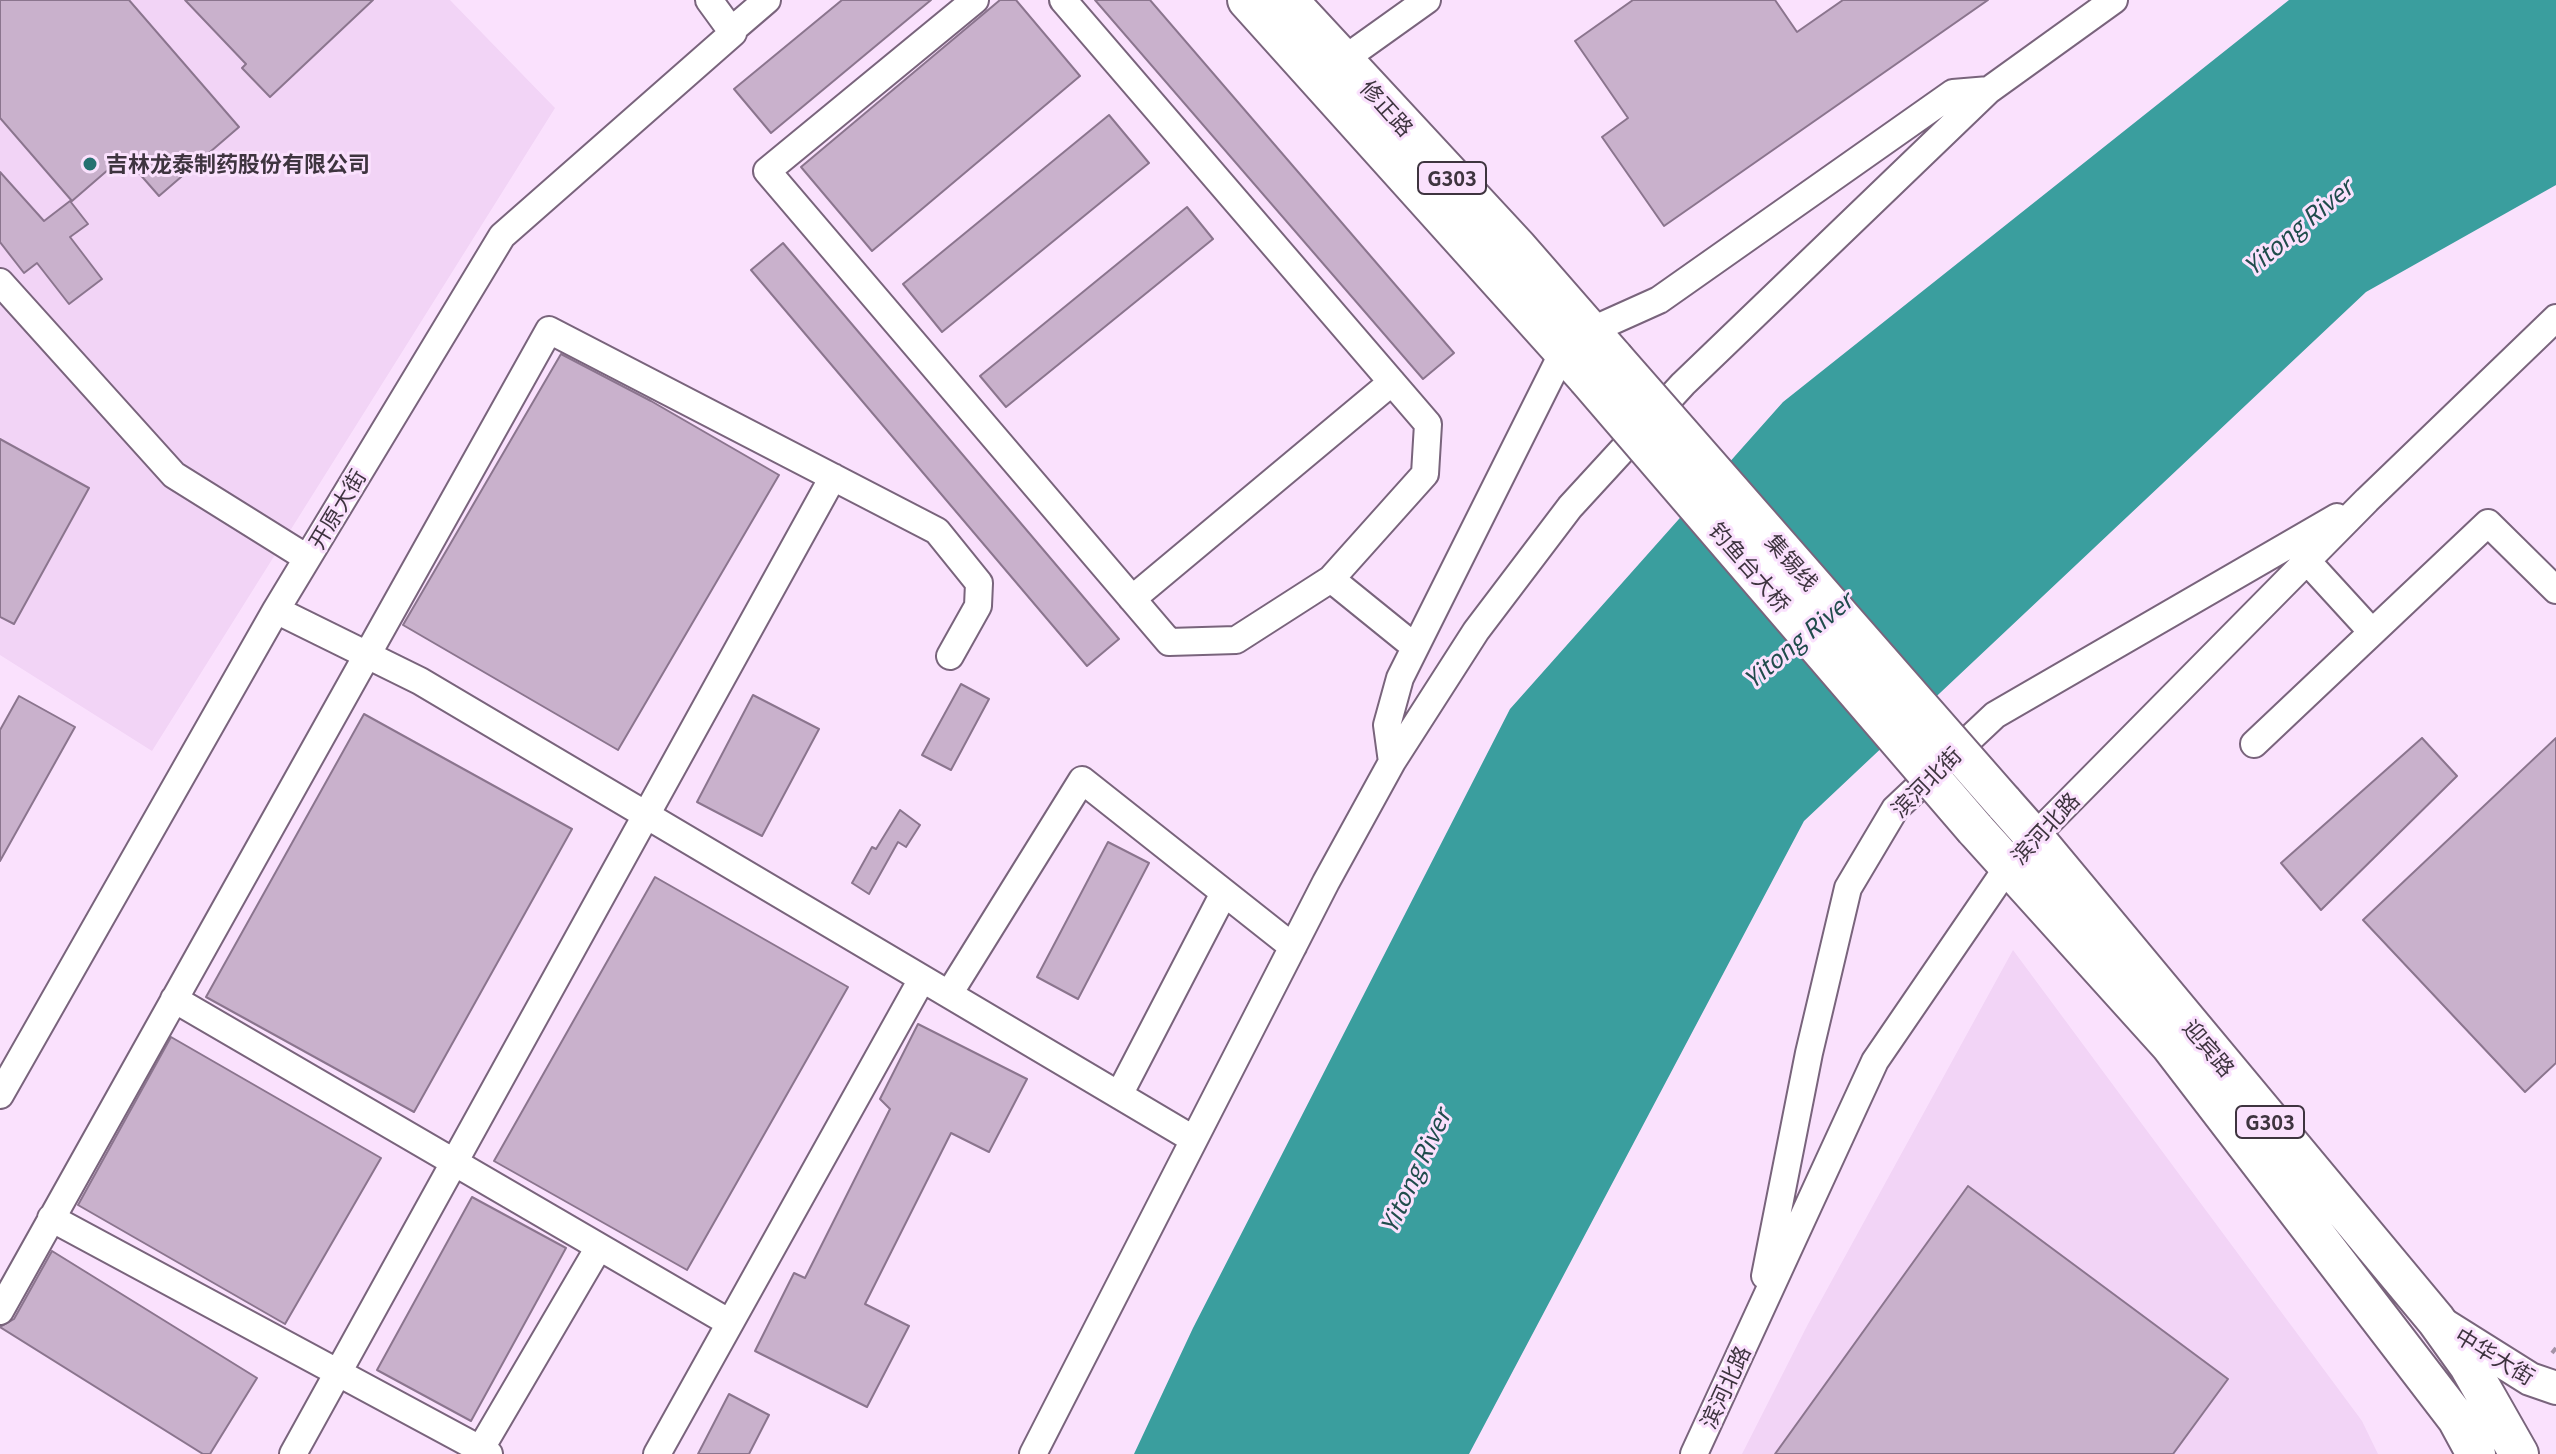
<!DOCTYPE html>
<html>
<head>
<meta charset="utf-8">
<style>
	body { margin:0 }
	canvas { display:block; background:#fae1fd }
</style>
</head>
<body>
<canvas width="2556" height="1454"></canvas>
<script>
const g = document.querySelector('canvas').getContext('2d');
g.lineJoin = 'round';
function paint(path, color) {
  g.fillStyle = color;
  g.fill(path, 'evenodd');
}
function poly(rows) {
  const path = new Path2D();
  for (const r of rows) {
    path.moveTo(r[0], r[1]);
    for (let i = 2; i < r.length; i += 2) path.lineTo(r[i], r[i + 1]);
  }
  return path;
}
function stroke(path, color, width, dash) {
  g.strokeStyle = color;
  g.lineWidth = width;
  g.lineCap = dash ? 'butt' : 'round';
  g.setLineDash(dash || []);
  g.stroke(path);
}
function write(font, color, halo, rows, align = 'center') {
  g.font = font + ' Georgia,"Noto Sans SC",serif';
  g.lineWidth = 6;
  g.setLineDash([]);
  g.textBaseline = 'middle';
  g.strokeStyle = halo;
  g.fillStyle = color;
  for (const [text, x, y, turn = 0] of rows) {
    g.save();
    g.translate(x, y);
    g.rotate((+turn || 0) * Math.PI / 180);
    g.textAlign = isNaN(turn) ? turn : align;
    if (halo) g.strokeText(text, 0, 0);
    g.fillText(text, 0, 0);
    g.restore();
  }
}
paint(poly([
	[0,0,450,0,555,108,152,751,0,655],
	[2013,950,2362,1421,2378,1454,1742,1454,1808,1324]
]), '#f2d4f6');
paint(poly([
	[2289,0,2556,0,2556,185,2366,292,1804,821,1469,1454,1134,1454,1193,1328,1510,709,1783,402]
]), '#3a9e9e');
const building = poly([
	[0,0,129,0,239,127,159,196,124,156,72,201,0,118,0,0],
	[185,0,373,0,270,97,242,68,246,64,185,0],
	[842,0,931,0,771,133,734,89,842,0],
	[1000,0,1016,0,1080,76,872,251,801,167,1000,0],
	[1095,0,1150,0,1454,353,1423,379,1095,0],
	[1633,0,1775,0,1797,32,1843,0,1988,0,1664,226,1602,137,1628,118,1575,41,1633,0],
	[1109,115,1149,163,942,332,903,284,1109,115],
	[0,172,44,221,70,201,88,224,70,237,102,279,69,304,37,263,24,273,0,242,0,172],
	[1187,207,1213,239,1006,407,980,376,1187,207],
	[783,243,1119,639,1087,666,751,270,783,243],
	[561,354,651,401,779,475,618,750,403,625,561,354],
	[0,439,89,488,14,624,0,617,0,439],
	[961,684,989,699,951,770,922,755,961,684],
	[753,695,819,729,762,836,697,802,753,695],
	[19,696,75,727,0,861,0,730,19,696],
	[364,714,572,829,414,1112,206,997,364,714],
	[2422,738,2457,776,2321,910,2281,863,2422,738],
	[2556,738,2556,1063,2525,1092,2363,920,2556,738],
	[900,810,920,825,906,847,898,842,869,894,852,883,872,847,876,849,900,810],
	[1108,842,1149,863,1078,999,1037,977,1108,842],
	[655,877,848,987,687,1270,494,1161,655,877],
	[918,1024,1027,1079,989,1152,951,1133,865,1304,909,1326,867,1407,755,1351,794,1273,805,1278,890,1109,880,1099,918,1024],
	[171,1037,381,1158,285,1324,78,1205,171,1037],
	[1968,1186,2228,1379,2173,1454,1775,1454,1968,1186],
	[472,1197,566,1248,471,1421,377,1370,472,1197],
	[52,1251,257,1378,210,1454,203,1454,0,1327,14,1319,52,1251],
	[729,1394,769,1415,749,1454,698,1454,729,1394]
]);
paint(building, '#c9b1cc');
stroke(building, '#8b758e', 2);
const minor = poly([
	[709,0,733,33],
	[975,0,767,171,1169,642,1236,640,1331,579],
	[1063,0,1428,424,1425,474,1331,579,1415,647],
	[1343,60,1427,0],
	[0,282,174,475,307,558],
	[2307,561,2372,632],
	[1132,599,1392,382],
	[276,610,420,681,1193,1139],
	[2254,744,2488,523,2556,590],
	[1392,762,1476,631,1570,507,1683,384,1989,90,2114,0],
	[949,994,1082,780,1293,947],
	[174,999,730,1323],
	[0,1095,276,610,502,236,733,33,732,30,767,0],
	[1119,1095,1224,893],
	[51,1218,489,1454],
	[1765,1276,1809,1053,1848,888,1895,809,1995,715,2337,517],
	[0,1311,549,330,937,531,979,583,978,606,950,656],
	[480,1450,599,1247],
	[293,1454,833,477],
	[657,1454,922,979],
	[1033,1454,1326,882,1392,762,1387,725,1400,678,1563,352,1590,331,1659,300,1953,93,1989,90],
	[1694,1454,1875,1061,2007,868,2034,837,2367,500,2556,318]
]);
const major = poly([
	[2444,1325,2530,1379,2556,1388]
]);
const highway = poly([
	[1247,0,1587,378],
	[1288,0,1518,248,1614,358],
	[2003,802,2034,837,2436,1320,2469,1366,2519,1454],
	[1975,829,2170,1045,2457,1419,2476,1454]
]);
stroke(minor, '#79647c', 30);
stroke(major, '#79647c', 36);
stroke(highway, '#79647c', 42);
stroke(poly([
	[2552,1353,2556,1348]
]), '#a593a7', 4, [8, 4]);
stroke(minor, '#fff', 26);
stroke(major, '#fff', 32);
stroke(highway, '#fff', 38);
const highwayBridge = poly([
	[1614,358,2003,802],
	[1587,378,1975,829]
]);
stroke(highwayBridge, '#79647c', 42, []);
stroke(highwayBridge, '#fff', 38);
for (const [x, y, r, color] of [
	[90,164,8,"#267171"]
]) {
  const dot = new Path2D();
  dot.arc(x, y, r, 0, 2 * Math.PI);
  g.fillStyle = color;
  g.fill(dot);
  stroke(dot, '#fae1fd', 3);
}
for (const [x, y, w] of [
	[1452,178,68],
	[2270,1122,68]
]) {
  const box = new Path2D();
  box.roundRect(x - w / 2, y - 16, w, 32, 6);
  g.fillStyle = '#fae1fd';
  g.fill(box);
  stroke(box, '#3e343f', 2);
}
write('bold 20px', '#3e343f', null, [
	["G303",1452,178],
	["G303",2270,1122]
]);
write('22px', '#3e343f', '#fae1fd', [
	["修正路",1387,108,48],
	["开原大街",337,509,-59],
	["集锡线",1792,562,49],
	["钓鱼台大桥",1750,567,49],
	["滨河北街",1926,782,-45],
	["滨河北路",2045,828,-47],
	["迎宾路",2209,1048,50],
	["中华大街",2495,1356,31],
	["滨河北路",1725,1387,-65]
]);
write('bold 22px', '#3e343f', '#fae1fd', [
	["吉林龙泰制药股份有限公司",106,164]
], 'left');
write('italic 24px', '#204c4c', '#fae1fd', [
	["Yitong River",2298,227,-40],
	["Yitong River",1798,640,-40],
	["Yitong River",1415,1171,-65]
]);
</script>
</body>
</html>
